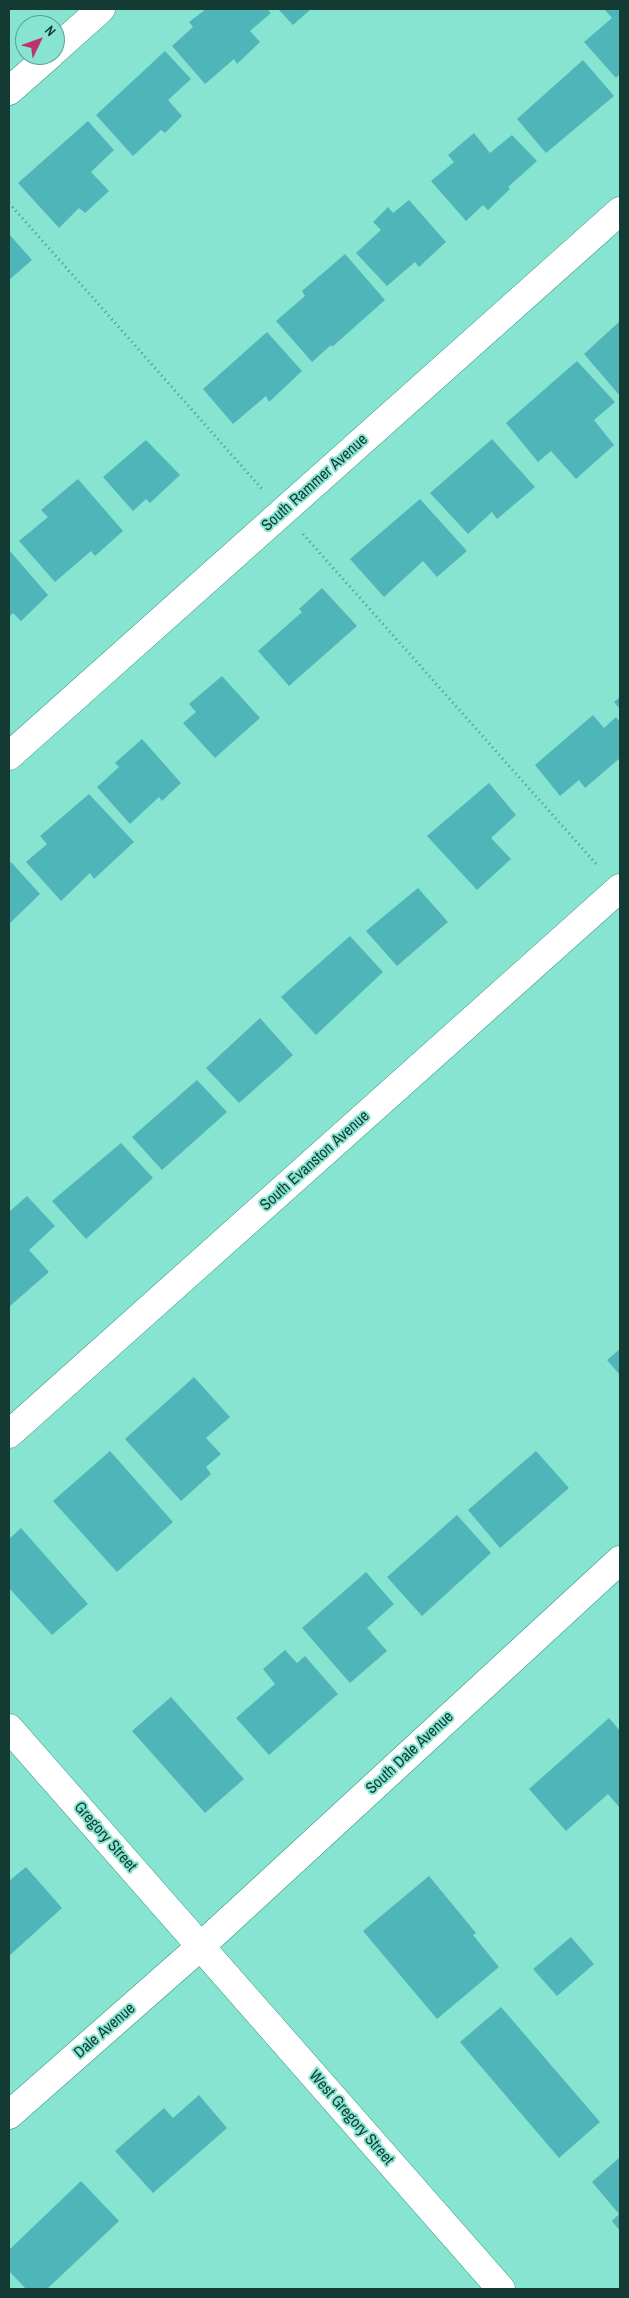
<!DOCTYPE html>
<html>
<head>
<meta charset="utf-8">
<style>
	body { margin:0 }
	#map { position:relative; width:629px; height:2298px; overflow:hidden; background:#87e4d1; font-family:"Archivo Narrow",sans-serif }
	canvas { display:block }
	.frame { position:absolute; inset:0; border:10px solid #133b34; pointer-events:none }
	.north { position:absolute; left:15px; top:15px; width:50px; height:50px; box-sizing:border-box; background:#87e4d1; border:1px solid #59a092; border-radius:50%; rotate:48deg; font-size:14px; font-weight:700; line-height:20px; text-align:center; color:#133b34 }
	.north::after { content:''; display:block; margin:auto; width:18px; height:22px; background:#bd336e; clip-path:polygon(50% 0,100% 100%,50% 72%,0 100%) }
</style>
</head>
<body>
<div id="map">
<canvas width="629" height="2298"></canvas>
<div class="frame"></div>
<div class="north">N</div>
</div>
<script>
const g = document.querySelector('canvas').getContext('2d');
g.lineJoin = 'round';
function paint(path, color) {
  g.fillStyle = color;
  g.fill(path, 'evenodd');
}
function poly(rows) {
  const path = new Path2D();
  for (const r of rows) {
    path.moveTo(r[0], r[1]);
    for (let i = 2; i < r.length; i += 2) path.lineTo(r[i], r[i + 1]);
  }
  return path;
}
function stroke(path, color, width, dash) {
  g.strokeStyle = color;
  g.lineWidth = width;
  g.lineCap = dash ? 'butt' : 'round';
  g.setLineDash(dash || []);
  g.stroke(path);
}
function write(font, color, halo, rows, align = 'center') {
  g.font = font + ' "Archivo Narrow",sans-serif';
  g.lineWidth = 4;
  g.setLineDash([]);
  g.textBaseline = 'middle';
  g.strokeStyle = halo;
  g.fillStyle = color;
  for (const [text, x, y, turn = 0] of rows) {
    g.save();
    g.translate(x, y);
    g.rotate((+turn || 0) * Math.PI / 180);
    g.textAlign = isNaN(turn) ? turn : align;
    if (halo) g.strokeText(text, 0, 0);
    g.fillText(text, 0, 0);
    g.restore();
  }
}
paint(poly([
	[206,9,267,9,271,13,250,31,260,42,237,64,234,59,205,84,172,46,193,27,189,22],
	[278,9,311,9,293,25],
	[604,9,620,9,620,74,616,78,584,42,612,18],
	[165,51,191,79,168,100,182,116,165,133,161,130,133,156,96,115],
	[583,60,614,96,546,153,517,119],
	[88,121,114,150,91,172,109,191,85,213,79,208,59,228,18,183],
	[474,133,490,153,512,135,537,161,508,187,510,189,488,210,483,205,466,221,431,181,454,162,448,155],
	[409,200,446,242,419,267,415,262,387,286,356,253,381,230,373,222,388,207,393,213],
	[9,234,32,260,9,280],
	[345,254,385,300,332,347,331,345,312,362,276,321,305,296,302,291],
	[620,321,620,396,584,354],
	[267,332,302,371,269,402,266,396,233,424,203,389],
	[577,361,615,402,594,420,614,445,576,479,551,451,538,462,506,423],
	[492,439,535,487,497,519,492,512,468,534,430,493],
	[146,440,180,475,150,503,146,499,133,511,103,477],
	[78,479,123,531,95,556,91,551,55,582,19,541,48,517,41,510],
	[420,499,467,551,437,577,423,561,384,597,350,559],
	[9,550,48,595,21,621,13,613,9,617],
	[322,588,357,626,289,686,258,651,302,612,299,609],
	[222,676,260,718,215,758,183,723,196,712,189,704],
	[620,697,620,709,614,702],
	[593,715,604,728,616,717,620,722,620,758,585,788,579,780,560,796,535,765],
	[142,739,181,783,162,801,159,797,130,824,97,787,119,767,115,763],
	[489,783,516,815,491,838,511,859,477,890,427,836],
	[89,794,134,842,94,879,90,873,61,901,26,862,47,844,40,836],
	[11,862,40,894,9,924,9,864],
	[418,888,448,922,397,966,366,931],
	[350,936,383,972,316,1035,281,997],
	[260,1018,293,1055,239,1103,206,1068],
	[197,1080,227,1112,162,1170,132,1137],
	[121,1143,153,1178,86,1239,52,1201],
	[27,1196,55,1226,29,1250,49,1272,10,1306,9,1212],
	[620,1349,620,1375,607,1360],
	[194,1377,230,1417,206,1438,221,1454,206,1467,211,1474,181,1501,125,1439],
	[110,1451,173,1522,117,1572,53,1501],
	[536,1451,569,1488,500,1548,468,1510],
	[457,1515,491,1553,422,1616,387,1577],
	[21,1528,88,1604,52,1635,9,1588,9,1539],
	[366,1572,394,1604,367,1628,387,1651,350,1683,302,1628],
	[285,1650,297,1663,305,1656,338,1694,269,1755,236,1718,275,1684,263,1669],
	[171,1697,244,1779,205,1813,132,1731],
	[609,1718,620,1731,620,1808,608,1794,566,1831,529,1789],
	[26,1867,62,1908,9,1956,9,1881],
	[429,1876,476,1933,473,1935,499,1967,437,2019,363,1931],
	[571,1937,594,1964,557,1996,533,1969],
	[501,2007,600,2122,559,2158,460,2042],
	[199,2095,227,2128,153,2193,115,2151,164,2108,173,2118],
	[620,2157,620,2231,612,2221,619,2214,592,2182],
	[81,2181,119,2221,47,2289,26,2289,9,2271,9,2250]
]), '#4fb5b9');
const minor = poly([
	[55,50,101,9],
	[9,91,50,55],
	[9,756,620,211],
	[9,1434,620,888],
	[9,1728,501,2289],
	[9,2115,201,1946,620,1560]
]);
stroke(minor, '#349685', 29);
stroke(poly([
	[9,203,262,489],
	[303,534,598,866]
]), '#4e9285', 3, [1, 4]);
stroke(minor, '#fff', 28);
write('16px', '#133b34', '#87e4d1', [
	["South Rammer Avenue",315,483,-42],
	["South Evanston Avenue",315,1161,-42],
	["South Dale Avenue",410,1753,-43],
	["Gregory Street",105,1837,49],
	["Dale Avenue",105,2031,-41],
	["West Gregory Street",351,2118,49]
]);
</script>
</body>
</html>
